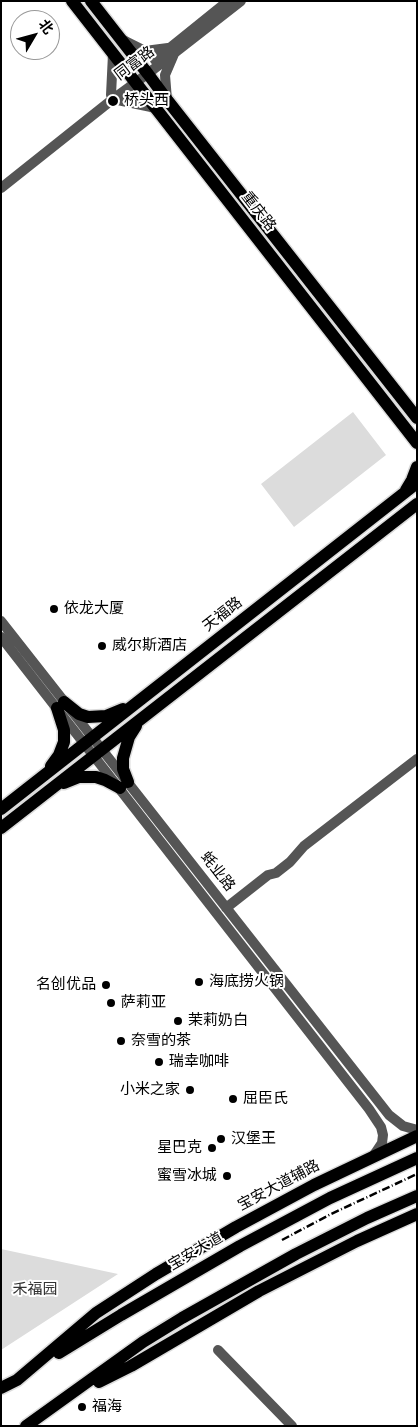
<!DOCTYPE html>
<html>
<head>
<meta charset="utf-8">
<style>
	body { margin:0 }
	#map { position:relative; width:418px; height:1427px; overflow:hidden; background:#fff; font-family:Roboto,"Noto Sans SC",sans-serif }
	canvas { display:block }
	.frame { position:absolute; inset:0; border:2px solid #000; pointer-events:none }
	.north { position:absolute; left:10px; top:10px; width:50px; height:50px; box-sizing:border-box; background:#fff; border:1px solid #999; border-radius:50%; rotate:53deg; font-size:14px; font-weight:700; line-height:20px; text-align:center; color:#000 }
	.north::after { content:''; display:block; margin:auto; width:18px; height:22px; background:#000; clip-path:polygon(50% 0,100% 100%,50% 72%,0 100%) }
</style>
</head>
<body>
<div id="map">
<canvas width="418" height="1427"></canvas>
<div class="frame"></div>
<div class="north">北</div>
</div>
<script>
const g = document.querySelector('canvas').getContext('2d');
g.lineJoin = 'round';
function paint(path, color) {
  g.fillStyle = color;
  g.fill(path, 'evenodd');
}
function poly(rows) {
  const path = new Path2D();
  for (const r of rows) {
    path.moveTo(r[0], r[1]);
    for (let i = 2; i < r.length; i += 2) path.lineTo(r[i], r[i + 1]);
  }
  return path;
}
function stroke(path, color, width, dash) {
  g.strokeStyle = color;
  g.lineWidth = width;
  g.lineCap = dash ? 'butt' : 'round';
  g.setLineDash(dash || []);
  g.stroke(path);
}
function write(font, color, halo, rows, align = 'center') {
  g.font = font + ' Roboto,"Noto Sans SC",sans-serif';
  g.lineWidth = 4;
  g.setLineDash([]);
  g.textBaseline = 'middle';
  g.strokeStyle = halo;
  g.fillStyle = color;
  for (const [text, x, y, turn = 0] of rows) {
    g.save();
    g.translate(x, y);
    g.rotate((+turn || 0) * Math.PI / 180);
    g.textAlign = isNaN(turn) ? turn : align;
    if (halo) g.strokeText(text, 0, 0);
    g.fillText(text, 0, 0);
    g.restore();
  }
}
paint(poly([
	[353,412,386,455,294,527,261,484],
	[1,1249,118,1274,1,1350]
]), '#dcdcdc');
const major = poly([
	[72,1,417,443],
	[91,1,148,74,168,101,417,418],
	[406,490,412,480,417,467],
	[64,702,79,714,88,717,106,716,123,709],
	[51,766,59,755,64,742,64,730,57,708],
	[128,782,123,769,123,758,129,737,136,726],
	[64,783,79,777,96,777,105,780,120,788],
	[1,809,417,483],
	[1,828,417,504],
	[59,1353,121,1315,240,1246,330,1198,417,1158],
	[99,1382,131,1366,259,1291,357,1241,417,1214],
	[1,1388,17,1380,96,1313,156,1274,236,1227,314,1185,417,1136],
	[26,1426,143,1342,182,1318,296,1254,367,1218,417,1196]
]);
stroke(major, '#dbdbdb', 15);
stroke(poly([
	[123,40,145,51,168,48],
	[155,60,228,1],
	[111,95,113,54],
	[113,99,156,108],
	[167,100,165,75,174,54],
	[1,188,113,99,150,72,241,1],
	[1,621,389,1115,403,1126,417,1130],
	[1,637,369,1109,381,1127,383,1135,382,1143,374,1155],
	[226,908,268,875,276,873,290,862,304,846,417,759],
	[218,1350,292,1426]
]), '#555', 10);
stroke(major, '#000', 12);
stroke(poly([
	[282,1240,331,1214,417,1174]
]), '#000', 2.5, [8, 2.5, 1, 2.5]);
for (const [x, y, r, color] of [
	[113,101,6,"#000"],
	[54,609,5,"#000"],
	[102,646,5,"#000"],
	[199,982,5,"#000"],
	[106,985,5,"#000"],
	[111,1003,5,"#000"],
	[178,1021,5,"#000"],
	[121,1041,5,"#000"],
	[159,1062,5,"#000"],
	[190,1090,5,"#000"],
	[233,1099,5,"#000"],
	[221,1139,5,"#000"],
	[212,1148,5,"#000"],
	[227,1176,5,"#000"],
	[82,1407,5,"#000"]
]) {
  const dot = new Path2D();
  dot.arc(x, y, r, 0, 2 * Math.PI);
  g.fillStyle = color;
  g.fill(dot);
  stroke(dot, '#fff', 2);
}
write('15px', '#000', '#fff', [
	["同富路",135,64,-37],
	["重庆路",258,212,52],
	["天福路",223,615,-38],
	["蚝业路",217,872,52],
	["宝安大道辅路",279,1186,-28],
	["宝安大道",196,1252,-30]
]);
write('15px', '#000', '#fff', [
	["桥头西",124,101],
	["依龙大厦",64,609],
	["威尔斯酒店",112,646],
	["海底捞火锅",209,982],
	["名创优品",96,985,"right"],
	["萨莉亚",121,1003],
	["茉莉奶白",188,1021],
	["奈雪的茶",131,1041],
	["瑞幸咖啡",169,1062],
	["小米之家",180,1090,"right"],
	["屈臣氏",243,1099],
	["汉堡王",231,1139],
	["星巴克",202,1148,"right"],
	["蜜雪冰城",217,1176,"right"],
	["福海",92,1407]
], 'left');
write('15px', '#333', '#fff', [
	["禾福园",35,1290]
]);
</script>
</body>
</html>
